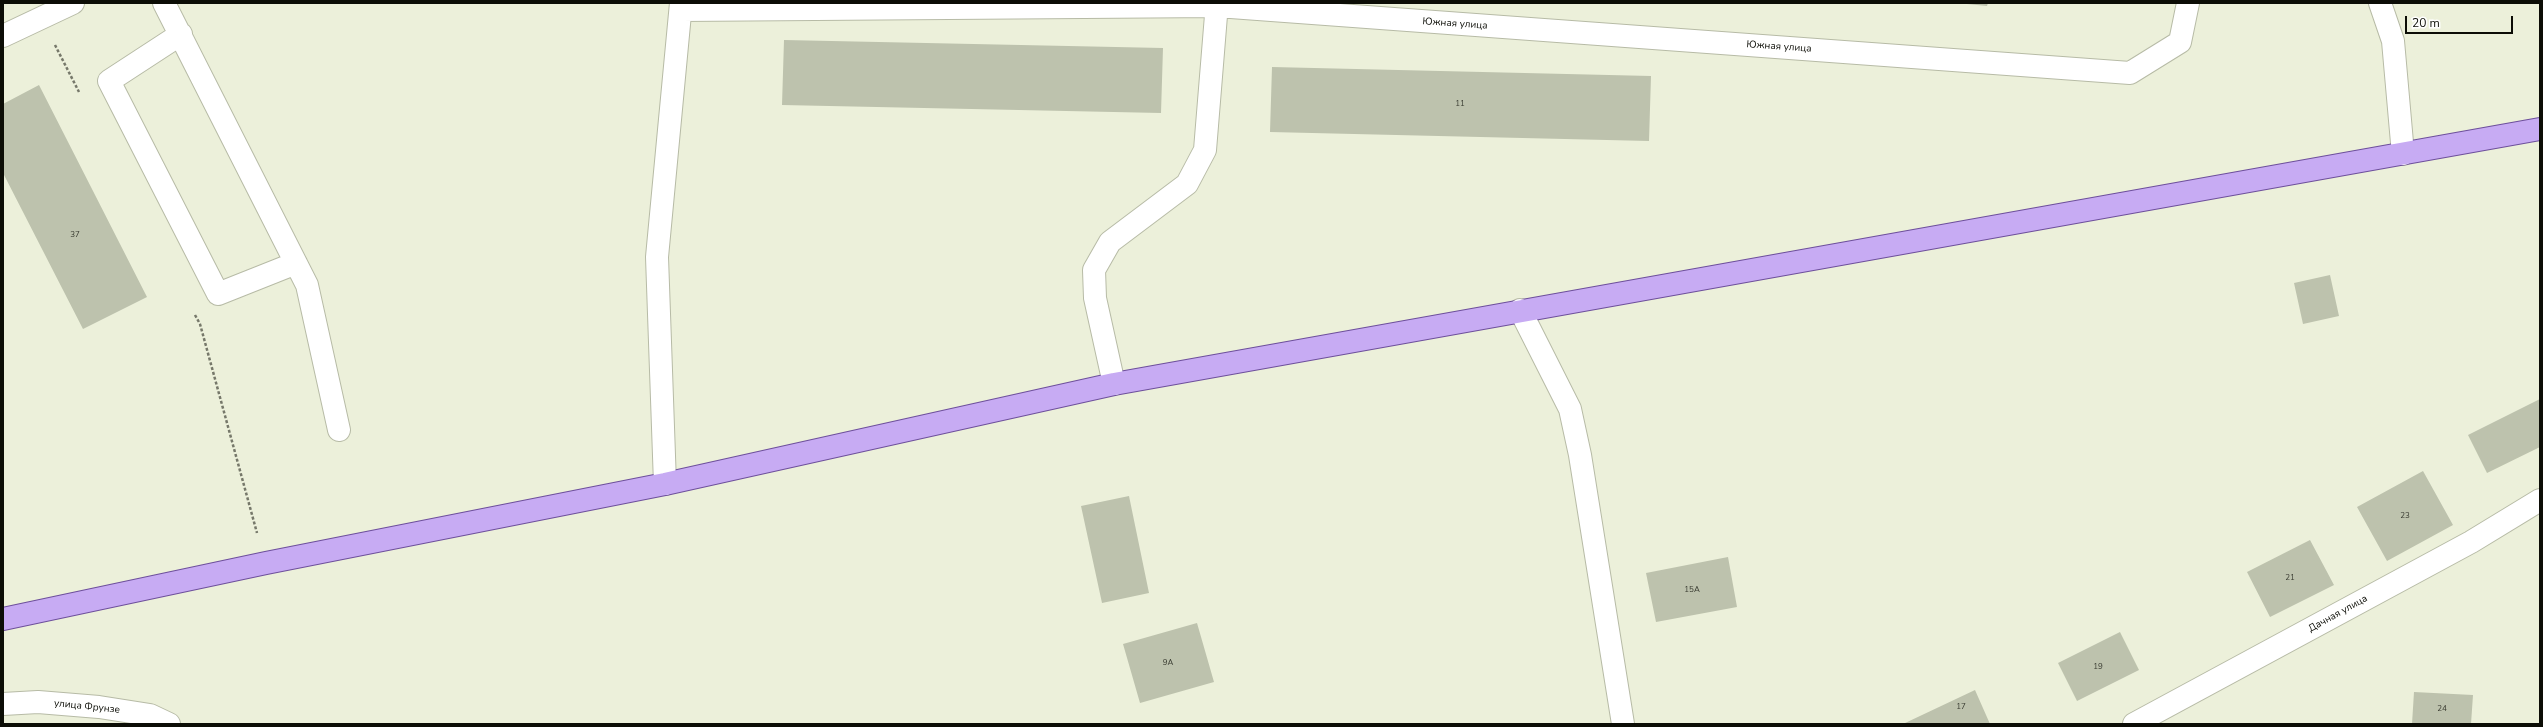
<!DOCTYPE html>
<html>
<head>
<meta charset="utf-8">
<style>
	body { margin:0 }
	#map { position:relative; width:2543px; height:727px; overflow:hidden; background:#ecf0da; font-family:"Nunito Sans",sans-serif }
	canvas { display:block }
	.frame { position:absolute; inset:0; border:4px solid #0c0d06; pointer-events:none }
	.scale { position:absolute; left:2405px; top:16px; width:108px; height:18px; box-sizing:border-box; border:2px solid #0c0d06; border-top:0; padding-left:5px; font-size:12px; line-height:14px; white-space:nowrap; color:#0c0d06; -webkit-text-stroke:3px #fff; paint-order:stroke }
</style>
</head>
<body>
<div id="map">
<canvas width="2543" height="727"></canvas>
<div class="frame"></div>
<div class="scale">20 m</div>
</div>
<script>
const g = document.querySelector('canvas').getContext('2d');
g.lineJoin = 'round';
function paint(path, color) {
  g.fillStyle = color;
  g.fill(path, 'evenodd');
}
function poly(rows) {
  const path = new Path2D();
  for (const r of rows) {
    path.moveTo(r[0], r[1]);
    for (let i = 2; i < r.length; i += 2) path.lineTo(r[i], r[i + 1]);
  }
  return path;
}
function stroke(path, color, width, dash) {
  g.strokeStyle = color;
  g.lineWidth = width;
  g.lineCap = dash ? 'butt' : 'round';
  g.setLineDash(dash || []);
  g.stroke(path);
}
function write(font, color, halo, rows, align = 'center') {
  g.font = font + ' "Nunito Sans",sans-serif';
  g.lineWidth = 3;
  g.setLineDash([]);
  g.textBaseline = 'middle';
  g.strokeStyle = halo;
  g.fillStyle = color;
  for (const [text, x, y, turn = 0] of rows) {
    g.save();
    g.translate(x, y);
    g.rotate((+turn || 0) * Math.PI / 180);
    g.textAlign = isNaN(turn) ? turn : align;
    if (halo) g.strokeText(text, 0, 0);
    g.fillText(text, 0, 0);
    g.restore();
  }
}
paint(poly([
	[1957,3,1988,3,1987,6],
	[784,40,1163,48,1161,113,782,105],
	[1272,67,1651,76,1649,141,1270,132],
	[39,85,147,297,83,329,3,173,3,104],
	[2330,275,2339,316,2303,324,2294,283],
	[2540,399,2540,447,2487,473,2468,435],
	[2423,471,2453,525,2387,561,2357,507],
	[1129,496,1149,593,1102,603,1081,506],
	[2310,540,2334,585,2270,617,2247,572],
	[1728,557,1737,607,1656,622,1646,573],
	[1197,623,1214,682,1140,703,1123,644],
	[2120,632,2139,670,2077,701,2058,663],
	[1975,690,1990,724,1903,724],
	[2414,692,2473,695,2471,724,2412,724]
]), '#bdc2ad');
const minor = poly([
	[164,3,307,285,339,430],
	[2380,3,2393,41,2403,154],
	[681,10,1217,6,2130,73,2180,42,2188,3],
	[181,34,109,81,218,294,296,263],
	[3,36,73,3],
	[1520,310,1570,409,1580,455,1623,724],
	[1114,384,1095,298,1094,270,1110,242,1187,184,1205,150,1217,3],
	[665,484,657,257,681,3],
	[3,704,38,702,99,707,150,715,169,724],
	[2134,724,2471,542,2540,500]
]);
const major = poly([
	[3,619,266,563,665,484,1114,384,2540,129]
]);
stroke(minor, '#b7bba6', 24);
stroke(major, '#6d4f9b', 24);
stroke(poly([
	[55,45,79,92],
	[195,315,200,324,257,533]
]), '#76786a', 2.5, [3, 2]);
stroke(minor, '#fff', 22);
stroke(major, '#c7abf3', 22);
write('8px', '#383a30', null, [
	["11",1460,104],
	["37",75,235],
	["23",2405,516],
	["21",2290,578],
	["15А",1692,590],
	["9А",1168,663],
	["19",2098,667],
	["17",1961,707],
	["24",2442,709]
]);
write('10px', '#0c0d06', '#fff', [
	["Южная улица",1455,24,4],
	["Южная улица",1779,47,4],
	["Дачная улица",2338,614,-29],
	["улица Фрунзе",87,707,6]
]);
</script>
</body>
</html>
